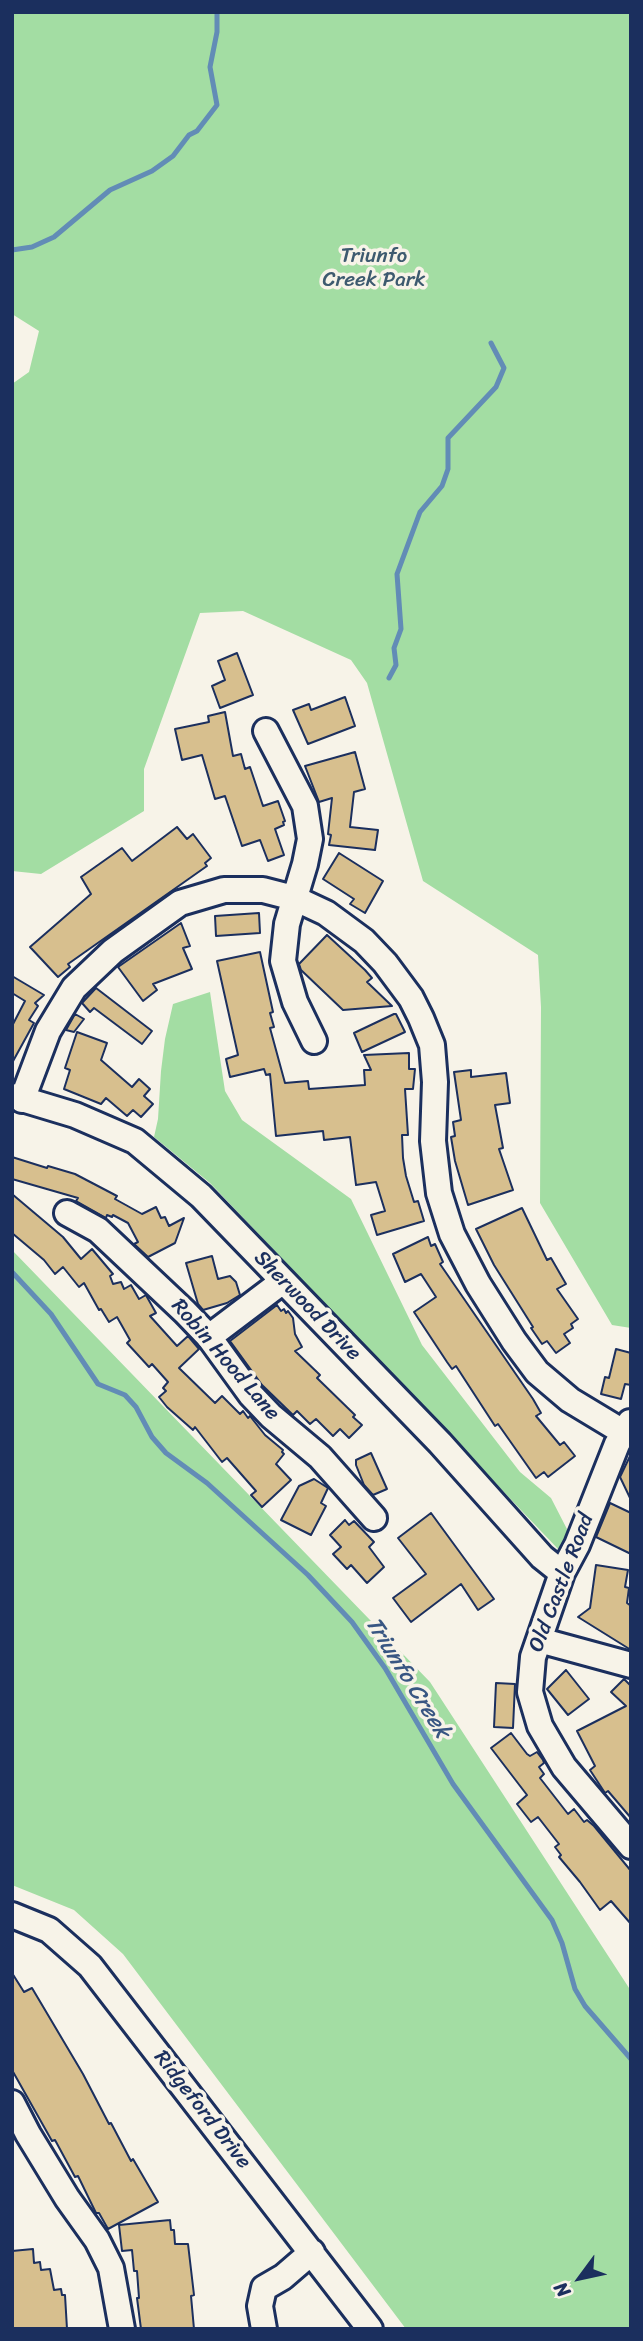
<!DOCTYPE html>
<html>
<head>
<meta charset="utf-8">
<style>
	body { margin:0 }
	#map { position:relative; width:643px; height:2341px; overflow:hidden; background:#f7f3e8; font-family:Sriracha,sans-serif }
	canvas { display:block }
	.frame { position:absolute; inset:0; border:14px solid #1b2f5e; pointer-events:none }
	.north { position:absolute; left:545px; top:2243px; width:70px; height:70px; -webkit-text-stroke:5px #f7f3e8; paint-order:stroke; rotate:237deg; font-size:19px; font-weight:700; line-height:28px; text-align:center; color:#1b2f5e }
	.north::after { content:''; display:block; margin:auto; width:24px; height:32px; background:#1b2f5e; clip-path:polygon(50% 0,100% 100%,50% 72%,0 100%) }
</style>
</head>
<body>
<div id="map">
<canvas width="643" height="2341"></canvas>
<div class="frame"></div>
<div class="north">N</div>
</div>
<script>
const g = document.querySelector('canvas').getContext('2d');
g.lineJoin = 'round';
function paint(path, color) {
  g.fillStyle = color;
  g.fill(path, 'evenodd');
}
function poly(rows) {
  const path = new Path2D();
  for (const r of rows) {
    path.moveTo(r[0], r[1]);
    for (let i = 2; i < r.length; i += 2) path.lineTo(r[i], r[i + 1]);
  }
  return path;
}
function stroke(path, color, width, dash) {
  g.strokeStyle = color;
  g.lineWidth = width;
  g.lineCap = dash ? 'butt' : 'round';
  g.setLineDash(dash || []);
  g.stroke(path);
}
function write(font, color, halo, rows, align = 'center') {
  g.font = font + ' Sriracha,sans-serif';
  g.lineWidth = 7;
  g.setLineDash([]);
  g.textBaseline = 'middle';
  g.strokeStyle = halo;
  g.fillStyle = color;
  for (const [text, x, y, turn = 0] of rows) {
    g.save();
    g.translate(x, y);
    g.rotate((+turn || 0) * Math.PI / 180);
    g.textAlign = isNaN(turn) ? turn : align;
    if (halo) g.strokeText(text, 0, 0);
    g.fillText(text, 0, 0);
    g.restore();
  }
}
paint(poly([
	[12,12,631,12,631,1328,612,1325,540,1203,541,1007,538,955,423,881,367,683,351,660,243,611,200,613,144,769,144,811,41,874,12,871,12,384,29,372,39,331,12,314],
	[210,992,225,1091,242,1120,351,1199,422,1345,520,1472,551,1498,569,1533,558,1549,210,1183,154,1137,158,1119,161,1071,165,1039,173,1004],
	[12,1250,430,1682,631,1991,631,2329,406,2329,123,1954,74,1910,12,1885]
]), '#a3dda3');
stroke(poly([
	[12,250,32,247,54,237,110,190,152,171,173,156,189,135,197,131,217,105,210,67,217,32,217,12],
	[389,678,396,665,394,648,401,629,397,574,420,512,442,486,448,469,448,438,496,387,504,368,491,343],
	[12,1272,51,1314,98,1384,125,1395,136,1407,152,1437,166,1453,207,1483,308,1575,352,1622,385,1668,453,1784,552,1920,562,1943,575,1989,585,2006,631,2059]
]), '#628cb6', 5);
const building = poly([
	[237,653,253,695,220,708,212,686,225,680,218,661,237,653],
	[345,697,355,726,308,744,293,710,309,704,311,710,345,697],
	[225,712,233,756,241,754,245,769,250,767,263,806,278,801,285,821,283,822,284,825,275,829,284,855,268,861,260,840,242,846,225,796,215,799,202,755,182,760,175,729,209,722,208,716,225,712],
	[355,752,365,789,354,792,350,827,378,830,375,850,329,845,331,835,328,834,332,798,319,802,305,766,355,752],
	[177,827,187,839,193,834,211,858,205,863,207,866,68,964,70,967,58,977,30,947,91,894,81,877,122,848,132,861,177,827],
	[339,853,383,881,365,913,350,904,354,899,323,879,339,853],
	[259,913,260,933,216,936,215,916,259,913],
	[181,923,190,946,183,948,192,969,153,984,157,990,143,1001,118,967,181,923],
	[327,935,365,970,372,978,367,982,392,1006,343,1010,301,970,299,964,327,935],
	[260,952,273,1012,270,1013,274,1027,270,1028,285,1083,308,1081,309,1089,365,1085,364,1070,371,1070,364,1055,409,1053,409,1069,415,1069,413,1089,405,1089,408,1135,402,1135,403,1158,406,1176,414,1202,418,1201,424,1221,377,1235,371,1215,385,1211,376,1182,356,1185,350,1137,324,1140,323,1131,276,1136,270,1074,266,1075,264,1069,230,1077,226,1059,238,1055,217,961,260,952],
	[12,976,44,995,35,1003,38,1006,29,1020,34,1023,12,1063,12,1026,25,1001,12,993,12,976],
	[96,988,152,1031,142,1044,94,1008,90,1012,82,1003,96,988],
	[75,1014,84,1019,74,1032,66,1030,75,1014],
	[394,1014,396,1014,405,1032,362,1052,354,1033,394,1014],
	[77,1032,107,1043,101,1060,132,1087,139,1079,150,1089,144,1096,153,1104,141,1117,133,1110,127,1116,106,1098,101,1104,64,1089,70,1070,65,1068,77,1032],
	[471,1070,471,1077,506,1073,510,1103,495,1105,503,1148,499,1149,513,1190,468,1205,455,1161,451,1137,455,1136,453,1122,461,1120,454,1072,471,1070],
	[12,1157,47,1168,48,1166,75,1174,117,1196,115,1199,142,1214,156,1207,161,1218,165,1217,169,1226,184,1218,175,1243,148,1257,134,1244,138,1242,128,1223,113,1215,112,1217,107,1215,106,1218,76,1201,78,1198,12,1179,12,1157],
	[12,1194,63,1237,81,1259,92,1249,113,1274,110,1276,113,1284,121,1282,124,1289,131,1285,139,1299,146,1295,147,1297,156,1313,150,1316,177,1346,188,1336,199,1349,179,1368,215,1403,222,1396,240,1414,243,1411,248,1418,250,1416,265,1435,283,1450,282,1452,284,1454,276,1464,291,1480,262,1507,251,1495,256,1491,227,1458,222,1462,195,1427,193,1430,167,1407,159,1397,166,1391,163,1388,168,1382,152,1364,149,1367,127,1343,130,1340,117,1317,109,1322,101,1309,99,1310,84,1283,79,1287,63,1267,55,1274,44,1260,12,1233,12,1194],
	[522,1208,547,1260,551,1258,566,1284,557,1289,578,1319,571,1324,573,1328,564,1334,570,1343,556,1353,547,1341,542,1344,531,1328,533,1327,494,1265,476,1229,522,1208],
	[428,1237,431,1246,435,1244,443,1262,440,1264,533,1399,541,1413,536,1416,560,1445,564,1442,575,1456,548,1477,544,1472,536,1478,498,1424,495,1426,456,1366,452,1369,447,1362,414,1312,436,1297,421,1274,405,1282,393,1254,428,1237],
	[212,1256,218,1279,230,1276,236,1282,240,1295,227,1303,203,1310,198,1304,186,1263,212,1256],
	[277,1305,281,1311,284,1309,286,1313,288,1311,293,1318,295,1334,302,1347,295,1351,320,1375,317,1378,355,1415,353,1417,362,1425,349,1438,340,1429,333,1436,316,1419,310,1424,297,1411,293,1415,262,1385,230,1341,277,1305],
	[616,1349,631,1353,631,1385,625,1384,621,1399,601,1394,605,1377,609,1378,616,1349],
	[371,1453,387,1489,373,1495,364,1485,356,1465,356,1460,371,1453],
	[631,1454,631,1500,620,1477,631,1454],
	[314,1479,328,1488,321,1503,326,1506,311,1535,281,1520,299,1486,314,1479],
	[610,1503,631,1513,631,1554,596,1537,610,1503],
	[431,1513,494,1599,478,1610,461,1584,411,1622,393,1598,426,1574,398,1538,431,1513],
	[345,1520,349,1525,354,1521,374,1542,369,1547,384,1567,367,1583,351,1565,347,1569,333,1554,341,1547,330,1535,345,1520],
	[596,1565,628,1570,625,1587,629,1588,627,1603,631,1606,631,1650,578,1617,590,1608,596,1565],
	[566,1670,589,1699,568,1715,547,1689,566,1670],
	[624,1679,631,1686,631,1818,608,1791,605,1793,590,1770,595,1766,577,1731,626,1706,611,1692,624,1679],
	[496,1683,515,1684,513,1728,494,1727,496,1683],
	[511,1733,527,1754,530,1756,537,1752,543,1760,544,1763,539,1767,544,1774,540,1778,568,1814,574,1809,584,1822,587,1820,594,1826,631,1871,631,1924,611,1901,600,1910,580,1882,559,1857,561,1855,555,1847,559,1844,538,1817,531,1822,517,1804,527,1795,491,1748,511,1733],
	[12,1973,24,1992,32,1988,83,2074,109,2124,111,2123,131,2161,133,2159,158,2202,108,2229,99,2213,96,2213,78,2176,75,2177,55,2140,52,2141,12,2070,12,1973],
	[170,2220,171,2230,174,2230,175,2244,188,2244,194,2295,191,2296,194,2329,141,2329,137,2298,139,2298,137,2271,134,2271,132,2250,122,2251,119,2225,170,2220],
	[33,2249,34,2263,40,2262,41,2270,50,2269,54,2290,61,2289,62,2295,65,2295,67,2329,12,2329,12,2251,33,2249]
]);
paint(building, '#d7bf8e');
stroke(building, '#1b2f5e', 2);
const minor = poly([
	[266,731,305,806,310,839,305,864,287,924,283,961,295,1002,314,1041],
	[12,1096,75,1115,135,1141,201,1196,440,1443,542,1557,562,1573],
	[22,1100,48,1031,74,988,113,951,180,903,224,890,263,890,294,898,326,913,364,941,385,963,411,998,421,1018,432,1045,435,1082,433,1141,439,1193,452,1234,478,1284,514,1341,537,1372,570,1400,623,1432],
	[67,1213,98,1230,185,1312,209,1337,251,1395,271,1416,320,1457,374,1518],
	[209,1337,283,1281],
	[630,1422,617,1444,577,1545,562,1573,533,1657,530,1692,540,1726,564,1767,631,1846],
	[539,1640,631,1665],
	[12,1915,49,1930,90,1966,370,2329],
	[12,2103,28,2134,67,2198,97,2240,111,2268,122,2329],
	[264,2329,260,2306,264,2288,283,2277,312,2252]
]);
stroke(minor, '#1b2f5e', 30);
stroke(minor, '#f7f3e8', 24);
write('21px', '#3d5a6f', '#f7f3e8', [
	["Triunfo",374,257],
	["Creek Park",374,281]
]);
write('21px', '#1b2f5e', '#f7f3e8', [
	["Sherwood Drive",307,1306,46],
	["Robin Hood Lane",225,1360,49],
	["Old Castle Road",562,1583,-69],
	["Ridgeford Drive",202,2110,52]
]);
write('italic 23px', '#385682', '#f7f3e8', [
	["Triunfo Creek",407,1678,58]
]);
</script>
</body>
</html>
